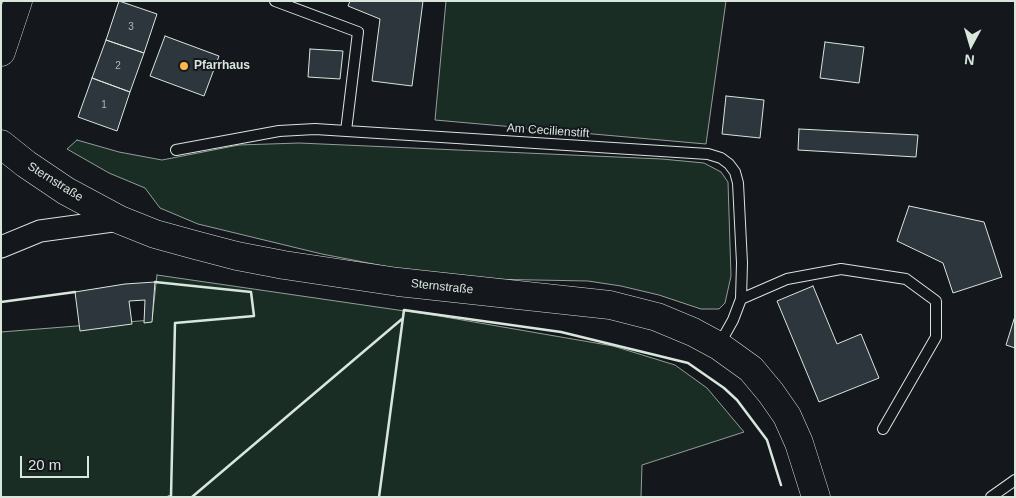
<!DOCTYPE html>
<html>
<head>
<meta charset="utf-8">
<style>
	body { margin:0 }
	#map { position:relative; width:1016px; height:498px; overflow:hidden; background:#14181c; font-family:Helvetica,sans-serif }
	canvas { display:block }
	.frame { position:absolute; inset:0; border:2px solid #d8e6dc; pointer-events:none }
	.north { position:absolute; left:946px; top:20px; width:50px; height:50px; -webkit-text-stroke:4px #14181c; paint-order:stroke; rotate:186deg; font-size:14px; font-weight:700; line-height:20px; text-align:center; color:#d8e6dc }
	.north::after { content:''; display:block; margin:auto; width:18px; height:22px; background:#d8e6dc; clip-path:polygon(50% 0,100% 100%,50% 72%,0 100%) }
	.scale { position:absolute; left:20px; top:456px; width:69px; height:22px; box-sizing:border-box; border:2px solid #d8e6dc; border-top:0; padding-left:6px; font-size:15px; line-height:18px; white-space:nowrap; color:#d8e6dc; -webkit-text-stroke:4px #14181c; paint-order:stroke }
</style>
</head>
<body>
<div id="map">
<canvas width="1016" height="498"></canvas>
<div class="frame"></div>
<div class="north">N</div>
<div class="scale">20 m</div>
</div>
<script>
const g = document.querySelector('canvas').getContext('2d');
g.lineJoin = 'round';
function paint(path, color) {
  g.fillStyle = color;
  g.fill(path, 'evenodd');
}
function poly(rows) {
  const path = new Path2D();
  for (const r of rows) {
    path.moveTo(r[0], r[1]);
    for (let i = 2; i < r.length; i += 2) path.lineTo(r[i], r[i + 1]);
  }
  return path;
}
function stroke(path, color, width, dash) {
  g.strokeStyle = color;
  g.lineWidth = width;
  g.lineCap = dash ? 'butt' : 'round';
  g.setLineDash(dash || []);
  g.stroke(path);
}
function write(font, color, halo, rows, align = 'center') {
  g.font = font + ' Helvetica,sans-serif';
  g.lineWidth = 4;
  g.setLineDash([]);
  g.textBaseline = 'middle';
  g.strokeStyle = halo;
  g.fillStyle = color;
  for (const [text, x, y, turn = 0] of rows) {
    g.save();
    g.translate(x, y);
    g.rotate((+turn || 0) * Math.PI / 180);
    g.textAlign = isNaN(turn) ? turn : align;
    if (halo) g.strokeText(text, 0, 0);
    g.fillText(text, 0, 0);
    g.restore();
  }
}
const green = poly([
	[446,1,726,1,706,144,435,120,446,1],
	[77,140,119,152,162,160,239,145,299,143,662,159,704,163,721,172,728,182,731,276,725,303,719,309,701,309,659,295,621,286,588,281,483,279,394,268,322,254,198,224,160,208,145,188,109,173,67,149,77,140],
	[157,275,439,316,613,346,675,365,707,388,744,432,642,465,641,497,1,497,1,332,152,320,157,275]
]);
paint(green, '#1a2d24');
stroke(green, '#939e99', 1);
const building = poly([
	[119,1,157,14,144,53,106,40,119,1],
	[350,1,423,1,412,86,372,81,380,19,348,6,350,1],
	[165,36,219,56,204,96,150,76,165,36],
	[106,40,144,53,130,92,92,78,106,40],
	[825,42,864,47,859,83,820,78,825,42],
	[310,49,343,51,340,79,308,77,310,49],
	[92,78,130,92,117,131,78,117,92,78],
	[726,96,764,100,760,138,722,134,726,96],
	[799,129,918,135,916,157,798,150,799,129],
	[909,206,984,222,1002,277,953,293,943,263,897,241,909,206],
	[155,282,152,322,144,323,145,300,129,301,132,324,80,331,75,292,125,284,155,282],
	[813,286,837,344,861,334,879,378,819,402,777,301,813,286],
	[1015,316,1015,348,1006,345,1015,316]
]);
paint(building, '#2c363c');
stroke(building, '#d8e6dc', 1);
const lane = poly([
	[275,1,358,32,346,131],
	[176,150,279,131,315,129,708,154,721,158,729,164,735,172,738,183,742,263,741,299,733,320,719,345],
	[741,299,787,279,841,269,906,279,936,301,936,337,883,429],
	[991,497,1015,480]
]);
const street = poly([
	[1,247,40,231,120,220]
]);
const secondary = poly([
	[1,52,18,1]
]);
const primary = poly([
	[1,144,26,164,66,191,120,220,155,234,195,245,237,256,284,265,398,282,610,305,657,317,693,332,719,346,751,369,771,393,787,416,799,443,816,497]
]);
stroke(lane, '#d8e6dc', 12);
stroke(street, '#d8e6dc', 23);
stroke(secondary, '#d8e6dc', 29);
stroke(primary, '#d8e6dc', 29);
stroke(lane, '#14181c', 10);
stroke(street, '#14181c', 21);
stroke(secondary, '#14181c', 28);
stroke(primary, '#14181c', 28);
stroke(poly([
	[155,282,251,292,254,316,175,323,171,496,168,497],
	[1,302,75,292],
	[192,497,402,319],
	[379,497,404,310,561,332,688,363,724,388,737,400,767,440,781,485]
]), '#d8e6dc', 2.5);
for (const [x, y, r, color] of [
	[184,66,5,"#ffb74d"]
]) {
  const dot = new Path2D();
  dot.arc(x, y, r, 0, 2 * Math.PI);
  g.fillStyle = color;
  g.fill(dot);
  stroke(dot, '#14181c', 2);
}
write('10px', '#adbab4', null, [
	["3",131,27],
	["2",118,66],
	["1",104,105]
]);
write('bold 12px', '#d8e6dc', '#14181c', [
	["Pfarrhaus",194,66]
], 'left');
write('12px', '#d8e6dc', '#14181c', [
	["Am Cecilienstift",548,131,4],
	["Sternstraße",55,182,32],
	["Sternstraße",442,287,6]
]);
</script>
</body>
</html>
